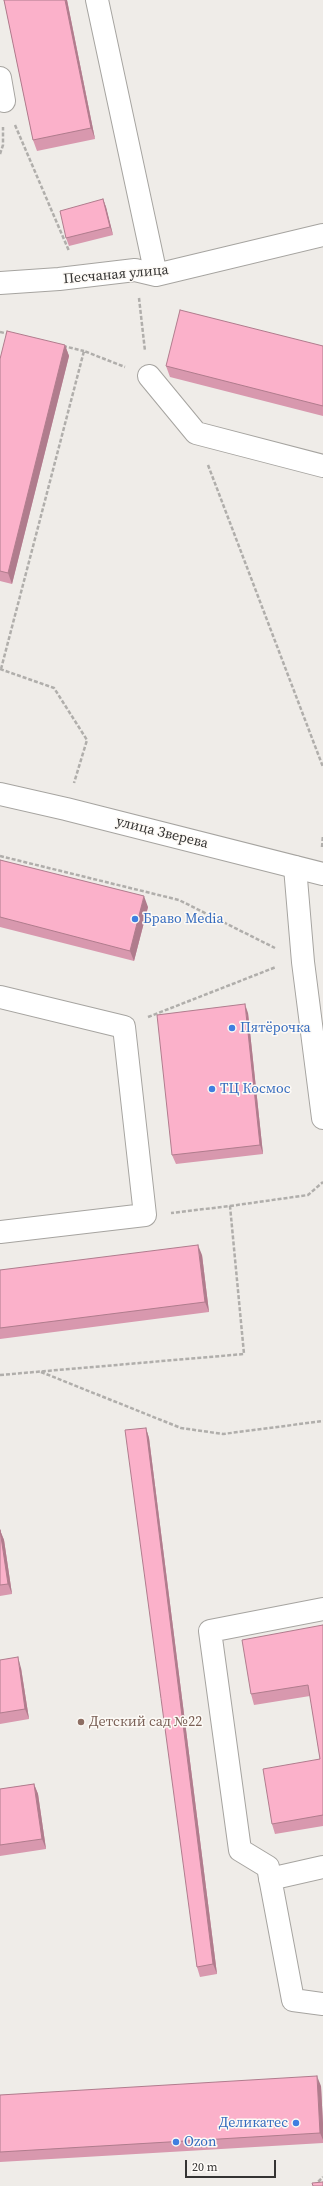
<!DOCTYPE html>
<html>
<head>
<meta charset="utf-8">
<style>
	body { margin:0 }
	#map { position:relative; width:323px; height:2186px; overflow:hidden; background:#efece8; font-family:"Source Serif 4",serif }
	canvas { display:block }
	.scale { position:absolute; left:185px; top:2160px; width:91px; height:18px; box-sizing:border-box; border:2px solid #353433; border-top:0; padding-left:5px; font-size:12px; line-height:14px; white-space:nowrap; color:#353433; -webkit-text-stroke:3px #fdfaf6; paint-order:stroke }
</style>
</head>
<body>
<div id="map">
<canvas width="323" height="2186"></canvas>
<div class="scale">20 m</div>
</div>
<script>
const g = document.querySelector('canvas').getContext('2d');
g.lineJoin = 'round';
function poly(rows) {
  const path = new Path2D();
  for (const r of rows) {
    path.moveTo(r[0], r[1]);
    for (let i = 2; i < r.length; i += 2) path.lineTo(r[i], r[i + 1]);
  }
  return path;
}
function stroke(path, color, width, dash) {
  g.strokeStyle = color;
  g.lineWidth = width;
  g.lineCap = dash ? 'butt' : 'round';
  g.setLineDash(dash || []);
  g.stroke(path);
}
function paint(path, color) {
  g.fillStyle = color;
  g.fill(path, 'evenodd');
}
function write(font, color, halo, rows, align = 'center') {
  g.font = font + ' "Source Serif 4",serif';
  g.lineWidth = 3;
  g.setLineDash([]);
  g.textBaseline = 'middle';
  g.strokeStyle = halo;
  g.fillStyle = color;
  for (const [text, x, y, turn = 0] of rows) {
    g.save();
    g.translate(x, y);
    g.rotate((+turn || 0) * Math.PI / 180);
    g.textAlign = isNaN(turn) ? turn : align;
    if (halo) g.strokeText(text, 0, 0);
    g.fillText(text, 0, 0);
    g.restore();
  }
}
const minor = poly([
	[97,0,156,275],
	[0,78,4,101],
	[0,283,59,279,135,270,156,275,323,235],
	[149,376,196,433,323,466],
	[295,867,303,962,323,1118],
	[0,997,124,1027,145,1215,0,1232],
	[323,1609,210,1631,240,1850,268,1867,293,2000,323,2004],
	[270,1879,323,1867]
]);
const major = poly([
	[0,794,66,809,323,874]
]);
stroke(minor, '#a6a4a0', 24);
stroke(major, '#a6a4a0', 24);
stroke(poly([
	[15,125,69,251],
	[0,154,3,145,3,127],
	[139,298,145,351],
	[0,332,9,334],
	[63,346,84,351],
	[208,465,323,767],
	[0,669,54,688,87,740,74,783],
	[1,669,84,351,125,367],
	[322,847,323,835],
	[0,856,179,900,275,948],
	[148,1017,276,967],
	[230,1206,308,1195,323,1182],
	[41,1372,181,1428,223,1434,323,1421],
	[0,1375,244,1354,230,1206,171,1213],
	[314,2186,323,2177]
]), '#b0aeab', 2.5, [4, 2]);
stroke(minor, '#fff', 22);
stroke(major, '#fff', 22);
paint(poly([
	[4,0,67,0,95,139,37,151,33,140],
	[103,199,106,207,113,235,69,246,66,238],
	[65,345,69,356,12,584,0,581,0,359],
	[323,346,323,416,170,377,166,366],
	[0,860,148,907,134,961,0,927],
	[248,1013,263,1154,176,1164,172,1155],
	[202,1255,209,1312,0,1339,0,1270],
	[146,1428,149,1438,217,1974,200,1977,197,1967],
	[0,1530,4,1540,12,1594,0,1596],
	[323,1625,323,1826,275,1834,272,1824,320,1759,310,1696,254,1705,251,1694],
	[0,1660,21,1668,29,1719,0,1724],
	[34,1784,38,1794,46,1849,0,1856,0,1789],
	[321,2086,323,2124,323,2143,0,2162,0,2095]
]), '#d898ae');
paint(poly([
	[65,0,67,0,95,139,91,128],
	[103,199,106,207,113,235,110,227],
	[65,345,69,356,12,584,8,573],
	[144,896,148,907,134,961,130,951],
	[245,1004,248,1013,263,1154,260,1145],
	[198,1245,202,1255,209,1312,205,1302],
	[146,1428,149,1438,217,1974,213,1964],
	[0,1530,4,1540,12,1594,8,1584],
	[18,1657,21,1668,29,1719,25,1709],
	[34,1784,38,1794,46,1849,42,1839],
	[317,2076,321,2086,323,2124,323,2140,320,2133]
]), '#b07c8d');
const building = poly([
	[4,0,65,0,91,128,33,140,4,0],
	[103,199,110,227,66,238,60,211,103,199],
	[180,310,323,346,323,406,166,366,180,310],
	[7,331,65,345,8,573,0,571,0,359,7,331],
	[0,860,144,896,130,951,0,917,0,860],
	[245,1004,260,1145,172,1155,157,1015,245,1004],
	[198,1245,205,1302,0,1328,0,1270,198,1245],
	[146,1428,213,1964,197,1967,125,1430,146,1428],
	[0,1530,8,1584,0,1585,0,1530],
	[323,1625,323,1815,272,1824,263,1769,320,1759,308,1685,251,1694,242,1640,323,1625],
	[18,1657,25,1709,0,1713,0,1660,18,1657],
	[34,1784,42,1839,0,1845,0,1789,34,1784],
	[317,2076,320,2133,0,2152,0,2095,317,2076],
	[323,2182,323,2186,313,2186,312,2183,323,2182]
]);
paint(building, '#fbb1ca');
stroke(building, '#b07c8d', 1);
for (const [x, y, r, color] of [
	[135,919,4,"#3f7fe0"],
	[232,1028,4,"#3f7fe0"],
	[212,1089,4,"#3f7fe0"],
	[81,1722,4,"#8d6e63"],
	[296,2123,4,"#3f7fe0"],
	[176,2142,4,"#3f7fe0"]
]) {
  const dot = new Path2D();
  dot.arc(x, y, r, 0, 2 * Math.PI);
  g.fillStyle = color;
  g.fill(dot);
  stroke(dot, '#fdfaf6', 1.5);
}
write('14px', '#353433', '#fdfaf6', [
	["Песчаная улица",116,275,-5],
	["улица Зверева",162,833,14]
]);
write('14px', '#366cbe', '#fdfaf6', [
	["Браво Media",143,919],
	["Пятёрочка",240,1028],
	["ТЦ Космос",220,1089],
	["Деликатес",288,2123,"right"],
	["Ozon",184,2142]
], 'left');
write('14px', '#785e54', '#fdfaf6', [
	["Детский сад №22",89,1722]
], 'left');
</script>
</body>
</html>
